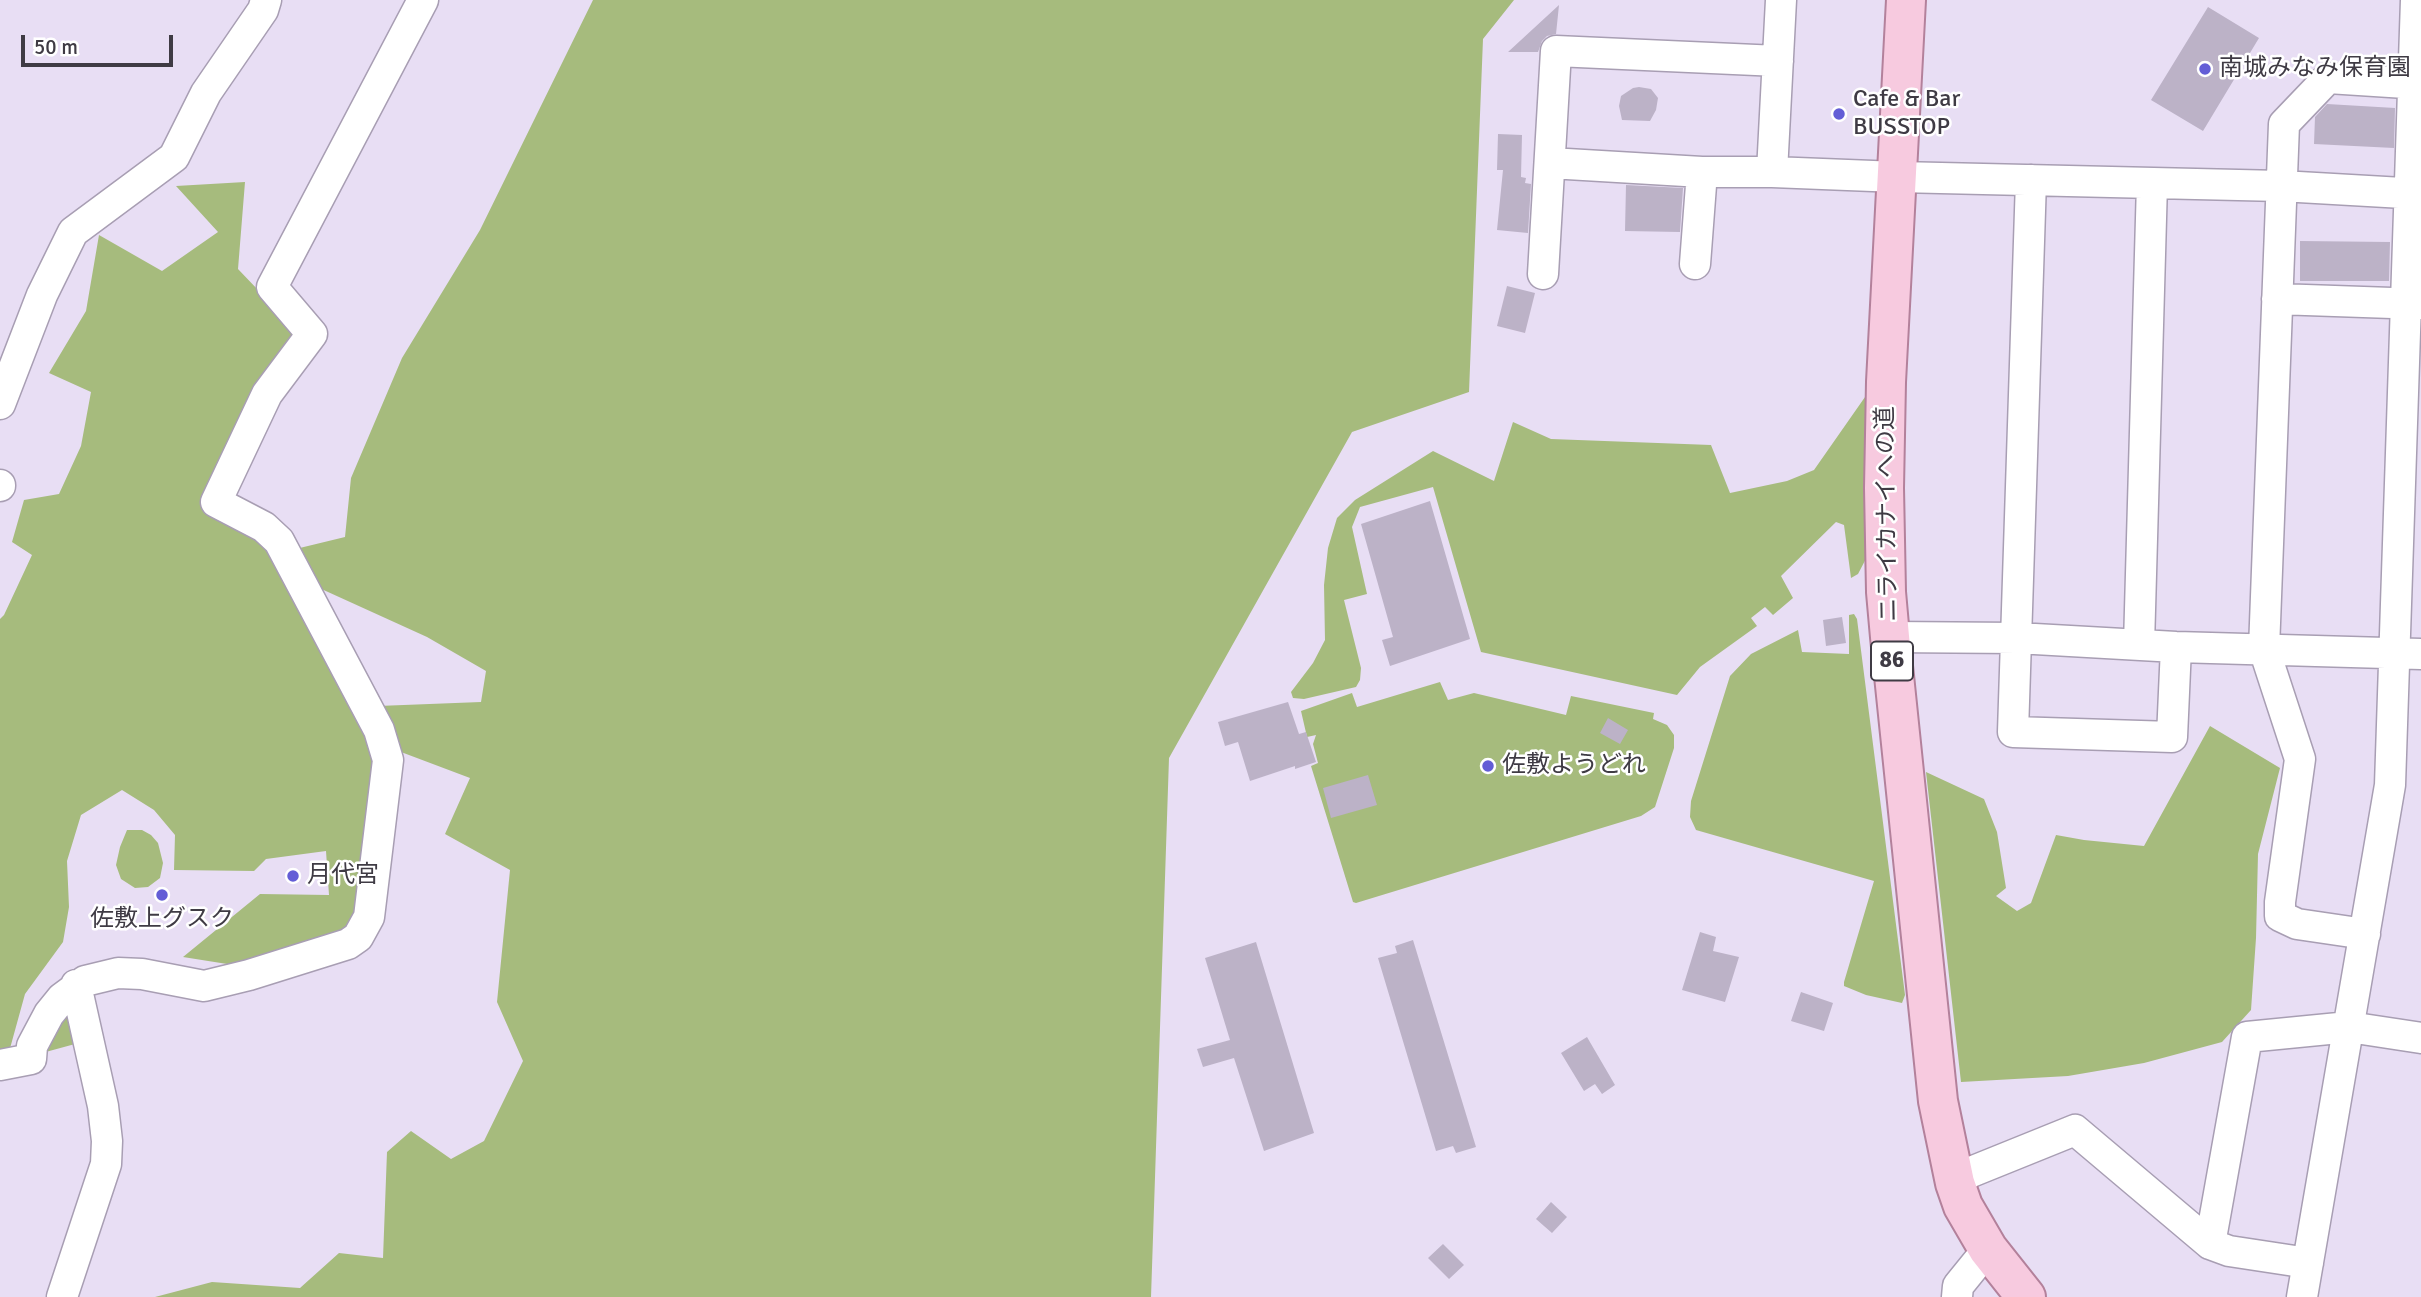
<!DOCTYPE html>
<html>
<head>
<meta charset="utf-8">
<style>
	body { margin:0 }
	#map { position:relative; width:2421px; height:1297px; overflow:hidden; background:#e8def4; font-family:Signika,sans-serif }
	canvas { display:block }
	.scale { position:absolute; left:21px; top:35px; width:152px; height:32px; box-sizing:border-box; border:4px solid #3f3b44; border-top:0; padding-left:9px; font-size:21px; line-height:24px; white-space:nowrap; color:#3f3b44; -webkit-text-stroke:5px #fff; paint-order:stroke }
</style>
</head>
<body>
<div id="map">
<canvas width="2421" height="1297"></canvas>
<div class="scale">50 m</div>
</div>
<script>
const g = document.querySelector('canvas').getContext('2d');
g.lineJoin = 'round';
function paint(path, color) {
  g.fillStyle = color;
  g.fill(path, 'evenodd');
}
function poly(rows) {
  const path = new Path2D();
  for (const r of rows) {
    path.moveTo(r[0], r[1]);
    for (let i = 2; i < r.length; i += 2) path.lineTo(r[i], r[i + 1]);
  }
  return path;
}
function stroke(path, color, width, dash) {
  g.strokeStyle = color;
  g.lineWidth = width;
  g.lineCap = dash ? 'butt' : 'round';
  g.setLineDash(dash || []);
  g.stroke(path);
}
function write(font, color, halo, rows, align = 'center') {
  g.font = font + ' Signika,"Noto Sans JP",sans-serif';
  g.lineWidth = 5;
  g.setLineDash([]);
  g.textBaseline = 'middle';
  g.strokeStyle = halo;
  g.fillStyle = color;
  for (const [text, x, y, turn = 0] of rows) {
    g.save();
    g.translate(x, y);
    g.rotate((+turn || 0) * Math.PI / 180);
    g.textAlign = isNaN(turn) ? turn : align;
    if (halo) g.strokeText(text, 0, 0);
    g.fillText(text, 0, 0);
    g.restore();
  }
}
paint(poly([
	[593,0,1514,0,1483,39,1469,392,1352,432,1169,758,1151,1297,155,1297,212,1282,300,1288,339,1253,383,1258,387,1152,411,1131,451,1159,484,1141,523,1061,497,1002,510,870,445,834,470,778,401,752,378,706,481,702,486,671,427,637,317,587,375,752,359,921,331,940,246,967,183,957,260,894,329,895,326,851,266,859,254,871,174,870,175,835,154,810,122,790,81,815,67,861,69,907,63,942,25,994,9,1052,0,1050,0,619,4,615,32,555,12,542,24,500,59,494,81,446,91,392,49,373,86,311,99,235,162,271,218,232,176,186,245,182,238,269,301,335,205,507,261,536,275,554,345,537,351,478,402,358,480,230],
	[1872,387,1870,551,1858,574,1851,578,1844,525,1836,522,1781,576,1793,598,1773,615,1765,607,1751,618,1757,626,1700,667,1677,695,1481,652,1433,487,1360,507,1352,527,1367,594,1344,600,1361,668,1360,680,1356,687,1304,699,1293,698,1291,692,1313,663,1325,640,1324,585,1328,548,1337,518,1355,500,1433,451,1494,481,1513,422,1551,439,1711,445,1730,493,1787,481,1814,470],
	[1854,614,1857,619,1905,995,1902,1003,1866,995,1844,986,1844,982,1874,881,1696,830,1690,817,1691,801,1730,676,1751,654,1798,630,1802,652,1849,654,1849,615],
	[1440,682,1448,700,1474,693,1566,715,1571,696,1654,713,1653,719,1667,725,1674,735,1674,748,1655,807,1641,816,1356,903,1353,902,1311,766,1318,763,1313,744,1316,735,1307,737,1301,711,1352,693,1357,707],
	[2210,726,2280,768,2258,854,2256,938,2251,1010,2222,1042,2144,1063,2068,1076,1961,1082,1926,772,1984,799,1997,832,2006,888,1996,896,2017,911,2031,903,2056,835,2084,840,2144,846],
	[127,830,142,830,151,835,158,843,163,863,160,878,148,887,135,888,121,879,116,865,120,847],
	[70,1003,75,1044,42,1053]
]), '#a6bb7d');
paint(poly([
	[1559,5,1556,34,1547,36,1542,41,1538,52,1508,52],
	[2208,7,2259,38,2203,131,2151,100],
	[1639,87,1651,89,1658,98,1656,110,1650,121,1622,120,1619,106,1621,96,1633,88],
	[2327,104,2395,108,2394,148,2314,144,2315,117],
	[1498,134,1522,135,1521,177,1526,178,1525,183,1531,184,1528,233,1497,230,1503,170,1497,170],
	[1626,185,1683,188,1680,232,1625,231],
	[2300,241,2390,242,2389,281,2300,281],
	[1507,286,1535,293,1525,333,1497,326],
	[1430,501,1470,639,1390,666,1382,640,1393,637,1361,524],
	[1842,617,1846,643,1826,646,1823,620],
	[1288,702,1299,734,1306,732,1316,762,1295,769,1295,766,1250,781,1238,742,1225,746,1218,722],
	[1608,718,1628,730,1620,744,1600,733],
	[1368,775,1377,805,1331,818,1323,788],
	[1700,932,1716,937,1713,951,1739,957,1725,1002,1682,990],
	[1413,940,1476,1147,1456,1153,1453,1146,1436,1151,1378,958,1397,953,1395,946],
	[1256,942,1314,1133,1264,1151,1234,1058,1203,1067,1197,1049,1230,1040,1205,958],
	[1801,992,1833,1003,1824,1031,1791,1021],
	[1587,1037,1615,1085,1602,1094,1595,1084,1584,1091,1561,1053],
	[1551,1202,1567,1217,1552,1233,1536,1219],
	[1443,1244,1464,1265,1449,1279,1428,1258]
]), '#bcb2c7');
const minor = poly([
	[1550,163,1702,172,1772,172,1898,177,2281,186,2421,194],
	[1772,172,1781,0],
	[2031,180,2013,732,2172,737,2176,647],
	[1695,264,1702,172],
	[1543,274,1556,51,1778,61],
	[2277,299,2421,304],
	[0,404,42,295,73,232,174,157,206,93,263,10,266,0],
	[0,485,0,486],
	[1890,637,2017,638,2176,647,2421,654],
	[2139,645,2152,183],
	[2365,934,2297,924,2280,916,2280,902,2300,759,2264,649,2284,124,2328,78,2421,84],
	[0,1065,31,1059,32,1046,49,1014,62,998,85,981,118,973,142,974,204,986,249,975,348,944,358,937,369,917,388,760,379,730,279,541,264,527,216,502,267,394,312,334,272,287,423,0],
	[1955,1183,1971,1172,2075,1130,2210,1244,2229,1251,2308,1263],
	[2210,1244,2247,1037,2349,1027,2421,1038],
	[62,1297,106,1164,107,1141,103,1106,76,985],
	[1957,1297,1958,1286,1988,1249],
	[2302,1297,2390,785,2416,0]
]);
const major = poly([
	[1906,0,1886,382,1884,488,1886,592,1890,637,1938,1101,1955,1183,1963,1206,1988,1249,2026,1297]
]);
stroke(minor, '#a89eb3', 33);
stroke(major, '#b3819b', 42);
stroke(minor, '#fff', 30);
stroke(major, '#f7cadf', 38);
for (const [x, y, r, color] of [
	[2205,69,7,"#635dd6"],
	[1839,114,7,"#635dd6"],
	[1488,766,7,"#635dd6"],
	[293,876,7,"#635dd6"],
	[162,895,7,"#635dd6"]
]) {
  const dot = new Path2D();
  dot.arc(x, y, r, 0, 2 * Math.PI);
  g.fillStyle = color;
  g.fill(dot);
  stroke(dot, '#fff', 2.5);
}
for (const [x, y, w] of [
	[1892,661,42]
]) {
  const box = new Path2D();
  box.roundRect(x - w / 2, y - 19.5, w, 39, 5);
  g.fillStyle = '#fff';
  g.fill(box);
  stroke(box, '#3f3b44', 2);
}
write('bold 23px', '#3f3b44', null, [
	["86",1892,661]
]);
write('24px', '#3f3b44', '#fff', [
	["南城みなみ保育園",2219,69],
	["Cafe & Bar",1853,100],
	["BUSSTOP",1853,128],
	["佐敷ようどれ",1502,766],
	["月代宮",307,876],
	["佐敷上グスク",162,920,"center"]
], 'left');
write('24px', '#3f3b44', '#fff', [
	["ニライカナイへの道",1888,514,-91]
]);
</script>
</body>
</html>
